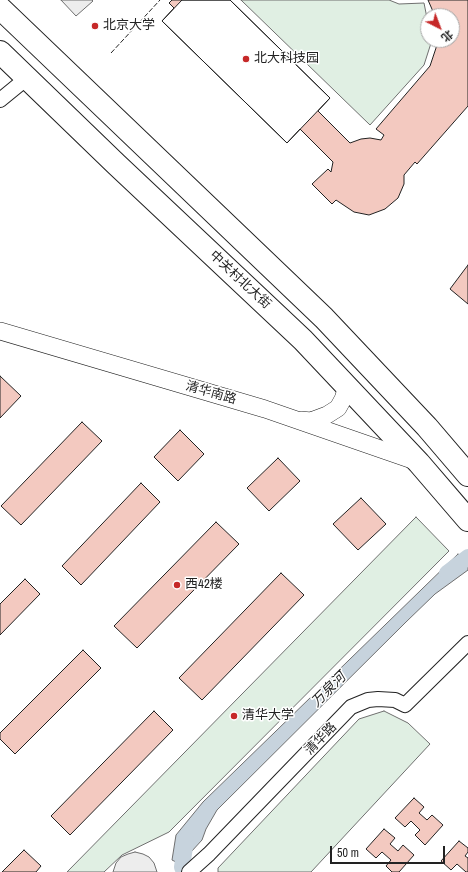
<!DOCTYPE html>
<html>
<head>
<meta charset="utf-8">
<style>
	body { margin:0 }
	#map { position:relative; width:468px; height:872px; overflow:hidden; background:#fff; font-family:"Archivo Narrow","Noto Sans SC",sans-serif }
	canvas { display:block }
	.north { position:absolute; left:420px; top:8px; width:40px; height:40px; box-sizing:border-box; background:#fff; border:1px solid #a7a7a7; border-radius:50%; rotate:138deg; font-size:11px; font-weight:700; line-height:16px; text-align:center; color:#222 }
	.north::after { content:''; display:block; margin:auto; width:14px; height:18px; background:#c62828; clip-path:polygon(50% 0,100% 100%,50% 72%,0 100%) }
	.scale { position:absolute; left:330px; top:846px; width:115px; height:18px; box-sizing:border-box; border:2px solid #222; border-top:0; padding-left:5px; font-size:12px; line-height:14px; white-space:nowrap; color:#222; -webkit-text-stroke:3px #fff; paint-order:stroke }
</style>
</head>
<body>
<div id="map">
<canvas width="468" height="872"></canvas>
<div class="north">北</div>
<div class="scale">50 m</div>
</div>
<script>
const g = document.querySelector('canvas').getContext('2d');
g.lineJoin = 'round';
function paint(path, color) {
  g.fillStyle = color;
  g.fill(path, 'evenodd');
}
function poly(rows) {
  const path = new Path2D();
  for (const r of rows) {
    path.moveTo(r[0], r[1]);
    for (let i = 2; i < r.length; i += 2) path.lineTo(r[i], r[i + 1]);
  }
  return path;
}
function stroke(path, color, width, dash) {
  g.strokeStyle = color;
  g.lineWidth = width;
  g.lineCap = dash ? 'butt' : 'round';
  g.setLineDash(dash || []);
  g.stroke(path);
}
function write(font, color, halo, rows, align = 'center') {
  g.font = font + ' "Archivo Narrow","Noto Sans SC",sans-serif';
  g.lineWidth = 3;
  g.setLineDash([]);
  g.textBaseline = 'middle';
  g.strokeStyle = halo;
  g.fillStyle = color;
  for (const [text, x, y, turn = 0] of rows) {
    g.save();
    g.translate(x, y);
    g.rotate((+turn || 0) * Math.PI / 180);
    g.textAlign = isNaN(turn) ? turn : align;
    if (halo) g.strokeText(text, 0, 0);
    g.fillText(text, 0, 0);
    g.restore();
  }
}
const green = poly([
	[241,0,389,0,399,4,424,3,428,23,428,40,432,40,424,65,370,125,241,0],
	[416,517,449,551,169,832,122,855,104,872,67,872,416,517],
	[384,711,408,723,430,744,311,872,218,872,218,868,359,719,384,711]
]);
paint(green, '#e0efe3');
stroke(green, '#6f6f6f', 1);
const parking = poly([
	[61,0,92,0,93,1,76,16,61,0],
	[135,852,143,854,149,857,154,863,157,872,113,872,116,863,121,857,128,854,135,852]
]);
paint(parking, '#ededed');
stroke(parking, '#6f6f6f', 1);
const water = poly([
	[458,554,468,565,468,570,435,594,406,622,217,810,206,829,202,840,180,864,172,860,176,835,203,802,458,554]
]);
paint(water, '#c7d3dd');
stroke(water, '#6f6f6f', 1);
stroke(poly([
	[447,573,468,557],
	[184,872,182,867,186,840]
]), '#c7d3dd', 16);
const building = poly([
	[172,0,230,0,330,98,318,111,350,143,361,139,370,138,381,140,384,135,376,129,430,66,436,48,437,40,452,40,452,16,435,16,428,0,468,0,468,106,417,164,415,162,404,175,404,184,398,198,385,209,369,215,354,212,336,200,332,204,312,184,328,169,331,172,333,162,300,129,287,143,162,21,174,8,169,3,172,0],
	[182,0,230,0,330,98,287,143,162,21,182,0],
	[468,265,468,304,450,289,468,265],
	[0,376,21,396,0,418,0,376],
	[82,422,102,441,21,525,1,506,82,422],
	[180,430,204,454,178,481,154,457,180,430],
	[278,458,300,481,269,511,247,488,278,458],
	[141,483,160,502,81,585,62,566,141,483],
	[361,498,386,524,358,550,333,524,361,498],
	[216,522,239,544,137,648,114,626,216,522],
	[281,573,304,595,202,700,179,678,281,573],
	[25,579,40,594,0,635,0,604,25,579],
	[83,650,101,668,15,754,0,739,0,733,83,650],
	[154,711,173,730,70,835,51,816,154,711],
	[414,798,424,807,419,813,427,820,432,815,443,825,425,845,415,835,420,830,411,821,405,827,395,818,414,798],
	[384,829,395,838,390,844,398,851,403,845,414,855,399,872,392,872,386,866,391,860,382,852,376,858,366,849,384,829],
	[459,841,468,848,468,852,465,856,468,858,468,872,466,872,457,864,451,870,441,861,459,841],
	[24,850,41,866,36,872,2,872,24,850]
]);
paint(building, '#f3c9c0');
stroke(building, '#222', 1);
const minor = poly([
	[0,100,27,78],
	[189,872,209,854,351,707,368,700,378,699,395,700,405,705,468,643]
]);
const tertiary = poly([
	[0,331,265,409,418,462],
	[301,420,311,421,327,415,338,408,343,399,346,390,345,384]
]);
const primary = poly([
	[0,8,324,318,427,427,468,475],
	[0,52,116,164,303,340,419,463,468,520]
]);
stroke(minor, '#222', 16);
stroke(tertiary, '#222', 18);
stroke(primary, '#222', 24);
stroke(minor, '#fff', 14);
stroke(tertiary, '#fff', 17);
stroke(primary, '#fff', 22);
stroke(poly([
	[111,53,160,0]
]), '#222', 1, [5, 2]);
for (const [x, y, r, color] of [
	[95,26,4,"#c62828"],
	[246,59,4,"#c62828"],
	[177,585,4,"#c62828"],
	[234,716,4,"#c62828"]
]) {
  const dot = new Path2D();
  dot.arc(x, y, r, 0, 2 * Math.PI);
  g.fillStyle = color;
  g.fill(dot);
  stroke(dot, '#fff', 1.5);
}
write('13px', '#222', '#fff', [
	["北京大学",103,26],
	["北大科技园",254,59],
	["西42楼",185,585],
	["清华大学",242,716]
], 'left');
write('13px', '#222', '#fff', [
	["中关村北大街",240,280,43],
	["清华南路",211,393,16],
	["清华路",321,739,-46]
]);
write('italic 14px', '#222', '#fff', [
	["万泉河",329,690,-45]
]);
</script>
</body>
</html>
